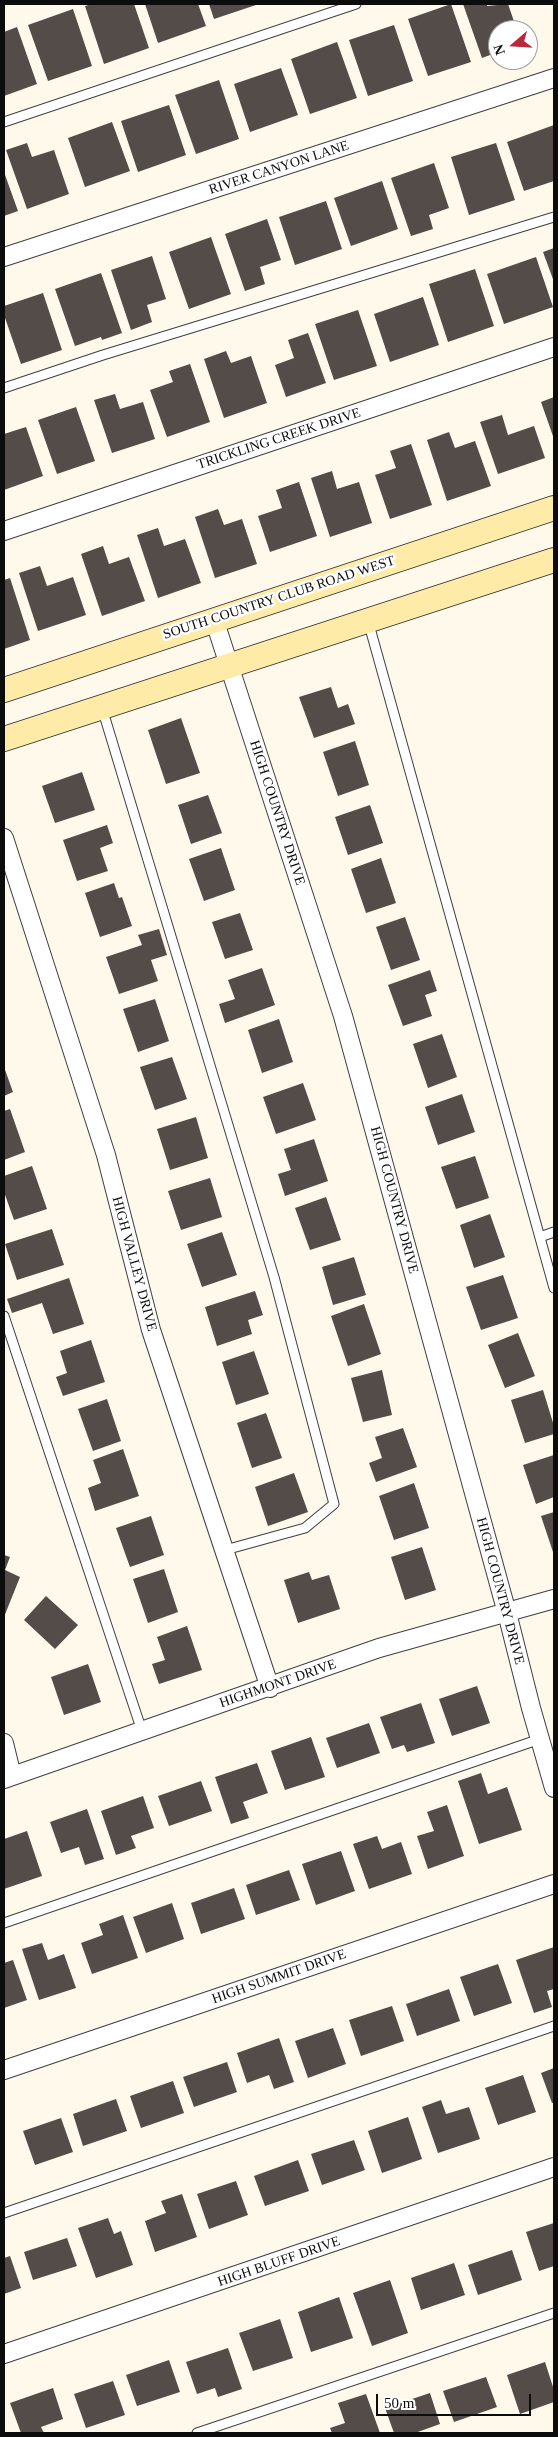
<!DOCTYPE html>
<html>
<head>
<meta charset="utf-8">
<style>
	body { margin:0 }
	#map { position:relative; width:558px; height:2437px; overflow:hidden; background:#fff9eb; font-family:"Times New Roman",serif }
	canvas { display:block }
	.frame { position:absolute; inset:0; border:5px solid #0c0c0c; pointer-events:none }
	.north { position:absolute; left:488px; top:20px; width:50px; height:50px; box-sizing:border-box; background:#fff; border:1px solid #9e9e9e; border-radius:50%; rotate:251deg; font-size:14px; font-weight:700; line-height:20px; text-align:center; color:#0c0c0c }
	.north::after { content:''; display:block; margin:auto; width:18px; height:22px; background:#b9273d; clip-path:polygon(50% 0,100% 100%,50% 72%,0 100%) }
	.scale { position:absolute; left:376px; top:2394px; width:155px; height:22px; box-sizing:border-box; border:2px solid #0c0c0c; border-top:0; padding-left:6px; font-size:15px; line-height:18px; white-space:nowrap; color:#0c0c0c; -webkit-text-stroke:4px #fff; paint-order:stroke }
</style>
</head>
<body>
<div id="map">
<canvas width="558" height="2437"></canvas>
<div class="frame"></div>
<div class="north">N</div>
<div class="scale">50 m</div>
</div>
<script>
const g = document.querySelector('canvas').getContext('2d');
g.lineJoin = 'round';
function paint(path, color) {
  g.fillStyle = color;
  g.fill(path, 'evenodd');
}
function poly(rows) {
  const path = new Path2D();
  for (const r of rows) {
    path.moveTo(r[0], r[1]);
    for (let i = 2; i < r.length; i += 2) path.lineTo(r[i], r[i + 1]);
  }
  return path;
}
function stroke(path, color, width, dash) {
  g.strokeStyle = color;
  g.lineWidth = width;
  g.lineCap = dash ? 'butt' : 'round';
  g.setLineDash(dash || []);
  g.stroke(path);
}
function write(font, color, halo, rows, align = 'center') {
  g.font = font + ' "Times New Roman",serif';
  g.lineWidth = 5;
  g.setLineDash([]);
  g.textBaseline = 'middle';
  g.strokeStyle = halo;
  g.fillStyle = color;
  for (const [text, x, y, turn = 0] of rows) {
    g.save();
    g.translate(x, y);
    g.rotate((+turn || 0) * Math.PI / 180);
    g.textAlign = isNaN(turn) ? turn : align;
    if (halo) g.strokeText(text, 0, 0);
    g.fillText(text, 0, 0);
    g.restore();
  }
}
paint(poly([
	[92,4,134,4,149,48,104,64,85,6],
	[145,4,198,4,206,26,158,43],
	[209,4,259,4,214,19],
	[451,4,471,62,428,76,408,19],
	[463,4,487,4,487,6,508,4,517,30,498,30,498,52,482,58],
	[73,9,92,66,48,81,28,25],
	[394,25,413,81,368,96,349,40],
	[17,27,37,84,4,96,4,32],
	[337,42,357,98,310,114,291,59],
	[281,68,298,115,250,132,234,84],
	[219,80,239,139,196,154,175,95],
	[169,105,186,155,138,172,121,121],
	[112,122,130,171,85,187,68,138],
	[554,125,554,181,524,191,507,142],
	[27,143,32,157,54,150,69,194,27,209,6,150],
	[496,143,515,200,469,215,451,157],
	[434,163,449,208,429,215,433,229,411,236,391,178],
	[4,172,18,211,4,216],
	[382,181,398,229,351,246,334,198],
	[326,201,342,249,295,265,279,217],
	[267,219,281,260,260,267,265,284,245,291,225,234],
	[211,237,231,294,189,309,169,252],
	[554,248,554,282,543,252],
	[152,256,166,299,147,305,152,322,131,330,111,270],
	[536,257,553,307,504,324,487,274],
	[475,269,494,326,448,342,429,284],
	[101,273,122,333,102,340,101,337,75,346,55,289],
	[43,293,62,350,21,364,4,315,4,306],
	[423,297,439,345,390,362,374,314],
	[358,310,377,366,334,380,315,324],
	[308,333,326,383,286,397,275,365,294,358,288,340],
	[226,351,231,363,251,356,267,403,224,418,204,359],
	[190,364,210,422,167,437,150,390,173,382,169,371],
	[115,394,120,409,143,402,155,439,112,453,94,400],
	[554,397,554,439,541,402],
	[76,407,95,461,57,474,38,420],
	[502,415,508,435,534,426,545,458,498,474,480,422],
	[26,427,43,476,4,490,4,434],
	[449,432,455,448,475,441,491,486,447,501,427,440],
	[411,444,432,505,390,519,375,475,396,468,390,451],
	[332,471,337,489,359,482,372,523,330,537,311,478],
	[299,482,317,536,270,552,258,516,282,508,276,490],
	[218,509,224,525,242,519,257,564,215,578,195,517],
	[158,528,164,546,185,539,201,583,158,598,137,535],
	[103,546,109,564,129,557,145,601,102,616,81,554],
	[40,566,47,586,73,577,86,615,38,631,19,573],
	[10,578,30,640,4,649,4,580],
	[331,687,338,708,348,704,355,724,314,738,299,697],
	[181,718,200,773,166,784,148,730],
	[355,741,369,785,338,796,323,752],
	[82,772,95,810,55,823,42,786],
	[208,795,222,833,191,844,178,805],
	[370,805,383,843,348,855,335,817],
	[107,825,113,843,100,848,108,871,77,881,63,840],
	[221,848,235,890,204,901,189,859],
	[381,858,396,903,366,913,351,869],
	[114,883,119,898,122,897,132,926,100,937,85,893],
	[240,913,253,950,225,959,212,922],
	[405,917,420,960,391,970,376,927],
	[159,929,167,955,151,960,158,981,119,994,106,957,142,945,138,935],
	[262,968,275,1005,225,1023,219,1004,235,999,228,980],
	[430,970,437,991,425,995,432,1016,403,1026,388,985],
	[155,999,169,1041,138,1052,123,1009],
	[279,1019,293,1062,262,1073,248,1030],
	[442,1034,457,1077,428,1088,413,1044],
	[172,1057,187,1099,155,1110,140,1067],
	[4,1067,13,1092,4,1096],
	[303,1083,316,1120,276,1134,263,1097],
	[462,1094,475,1132,438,1145,425,1107],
	[10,1109,25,1152,4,1160,4,1111],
	[196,1117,208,1158,170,1170,157,1129],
	[314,1139,328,1181,285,1196,278,1174,291,1170,284,1149],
	[475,1156,489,1198,456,1209,441,1167],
	[32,1166,47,1209,14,1220,4,1192,4,1176],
	[210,1178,222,1217,181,1230,168,1191],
	[326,1197,341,1240,310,1250,295,1208],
	[490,1214,505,1257,474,1268,460,1225],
	[52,1229,64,1265,17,1280,5,1244],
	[222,1232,237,1275,202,1287,187,1244],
	[354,1257,366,1295,333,1305,322,1267],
	[503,1275,518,1318,481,1330,466,1287],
	[69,1278,84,1324,53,1334,42,1303,12,1313,7,1299],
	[255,1291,263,1315,248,1320,252,1334,217,1346,205,1307],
	[364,1304,381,1354,348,1366,331,1316],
	[518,1333,535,1376,505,1388,488,1345],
	[91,1340,105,1382,63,1396,56,1377,67,1373,60,1351],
	[254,1351,269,1394,236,1405,222,1362],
	[382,1370,392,1415,363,1422,351,1378],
	[543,1390,554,1426,554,1434,525,1443,511,1400],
	[107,1399,121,1441,93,1451,78,1409],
	[266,1413,282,1458,252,1468,237,1423],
	[403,1428,417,1467,376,1482,369,1463,382,1458,375,1437],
	[123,1449,139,1496,95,1511,88,1488,101,1483,93,1460],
	[554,1455,554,1497,536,1504,523,1465],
	[294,1473,308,1512,268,1526,255,1487],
	[414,1483,429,1528,394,1540,379,1496],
	[554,1512,554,1555,541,1516],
	[151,1516,164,1555,130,1567,116,1528],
	[422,1547,436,1590,405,1600,391,1557],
	[4,1555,10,1557,5,1570,20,1577,4,1617],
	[164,1569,178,1612,148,1623,133,1579],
	[309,1572,312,1580,329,1575,340,1609,298,1623,284,1580],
	[46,1596,78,1625,55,1649,24,1620],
	[187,1626,202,1670,159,1684,152,1664,165,1660,157,1637],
	[88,1664,101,1702,64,1715,51,1677],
	[477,1686,490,1723,452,1736,439,1699],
	[421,1703,435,1743,407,1752,404,1745,392,1749,380,1717],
	[369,1723,380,1753,337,1768,326,1738],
	[311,1737,325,1777,285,1790,271,1751],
	[257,1763,268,1793,243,1802,249,1818,231,1824,215,1777],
	[481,1773,488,1794,507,1787,522,1830,479,1844,458,1781],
	[201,1781,212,1811,169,1826,158,1796],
	[143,1796,154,1828,131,1836,136,1848,116,1855,101,1811],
	[447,1805,464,1856,428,1869,417,1836,434,1831,427,1812],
	[87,1809,104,1859,85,1865,79,1847,61,1853,50,1822],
	[27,1831,42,1876,4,1889,4,1839],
	[377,1836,382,1849,401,1842,412,1874,369,1889,353,1844],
	[341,1851,355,1891,316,1905,302,1864],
	[289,1870,300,1900,256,1915,246,1885],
	[234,1888,245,1919,201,1934,191,1903],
	[172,1903,184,1939,146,1953,133,1917],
	[123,1915,138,1958,92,1974,81,1943,103,1935,99,1924],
	[42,1943,48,1960,64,1954,76,1988,39,2000,22,1949],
	[554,1947,554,1989,547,1991,552,2007,534,2013,516,1960],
	[13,1960,27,2000,4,2008,4,1963],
	[498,1964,512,2003,474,2016,460,1977],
	[449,1989,460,2021,417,2036,406,2004],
	[392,2006,404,2041,361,2056,349,2020],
	[333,2028,346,2064,308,2078,295,2041],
	[279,2038,294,2082,274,2089,269,2075,247,2083,237,2053],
	[227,2062,237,2092,194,2107,183,2077],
	[554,2068,554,2103,552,2103,541,2073],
	[523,2075,536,2112,498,2125,485,2088],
	[173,2081,184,2113,141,2128,130,2096],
	[116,2099,127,2131,83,2146,73,2114],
	[441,2100,446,2114,469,2107,480,2139,438,2153,422,2107],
	[408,2117,422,2159,382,2173,368,2131],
	[61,2118,73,2152,35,2165,23,2131],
	[354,2140,365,2170,322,2185,311,2154],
	[298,2160,309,2191,265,2206,254,2176],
	[236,2181,248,2215,209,2229,197,2194],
	[182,2194,197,2237,155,2252,145,2221,166,2213,161,2201],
	[108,2218,114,2234,121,2231,133,2265,96,2278,78,2228],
	[554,2223,554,2266,539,2271,526,2232],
	[67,2238,77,2266,33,2280,24,2252],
	[512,2250,522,2280,478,2295,468,2265],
	[10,2256,21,2288,4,2294,4,2258],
	[454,2263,465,2295,421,2310,411,2278],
	[390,2280,408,2333,372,2346,353,2293],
	[339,2297,353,2338,311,2352,298,2312],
	[280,2319,293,2358,253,2371,239,2333],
	[228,2348,242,2389,218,2397,215,2388,197,2394,186,2362],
	[169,2360,180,2392,137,2406,126,2375],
	[545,2362,554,2390,554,2402,520,2414,507,2375],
	[486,2377,497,2407,454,2422,443,2391],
	[113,2381,125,2415,86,2428,74,2394],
	[53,2388,63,2419,41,2427,44,2433,21,2433,10,2403],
	[430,2393,440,2424,415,2433,394,2433,385,2408],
	[366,2394,380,2433,332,2433,330,2428,345,2423,338,2403]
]), '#544c48');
const lane = poly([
	[4,122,356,4],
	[4,388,103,355,554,217],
	[368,621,554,1288],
	[102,708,274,1277,334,1504,305,1528,225,1550],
	[540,1237,554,1232],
	[4,1316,142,1731],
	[4,1923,540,1739],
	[4,2213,554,2026],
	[197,2433,554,2313]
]);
const street = poly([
	[4,257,554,78],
	[4,531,554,347],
	[214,619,343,1016,507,1613,531,1708,554,1788],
	[4,838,106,1155,151,1330,270,1688],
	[4,1743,12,1776],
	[4,1779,379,1648,554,1599],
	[4,2070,554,1884],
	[4,2354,554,2167]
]);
const secondary = poly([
	[4,690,554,508],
	[4,739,554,560]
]);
stroke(lane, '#3f3f3f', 11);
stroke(street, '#3f3f3f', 20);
stroke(secondary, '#2e2e2e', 26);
stroke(lane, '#fff', 9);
stroke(street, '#fff', 18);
stroke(secondary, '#feeba7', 24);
write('14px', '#0c0c0c', '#fff', [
	["RIVER CANYON LANE",279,168,-18],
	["TRICKLING CREEK DRIVE",279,439,-18],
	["SOUTH COUNTRY CLUB ROAD WEST",279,598,-18],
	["HIGH COUNTRY DRIVE",277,813,72],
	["HIGH COUNTRY DRIVE",394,1200,75],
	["HIGH VALLEY DRIVE",134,1264,75],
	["HIGH COUNTRY DRIVE",500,1591,75],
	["HIGHMONT DRIVE",278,1684,-19],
	["HIGH SUMMIT DRIVE",279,1977,-19],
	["HIGH BLUFF DRIVE",279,2262,-19]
]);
</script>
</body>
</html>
